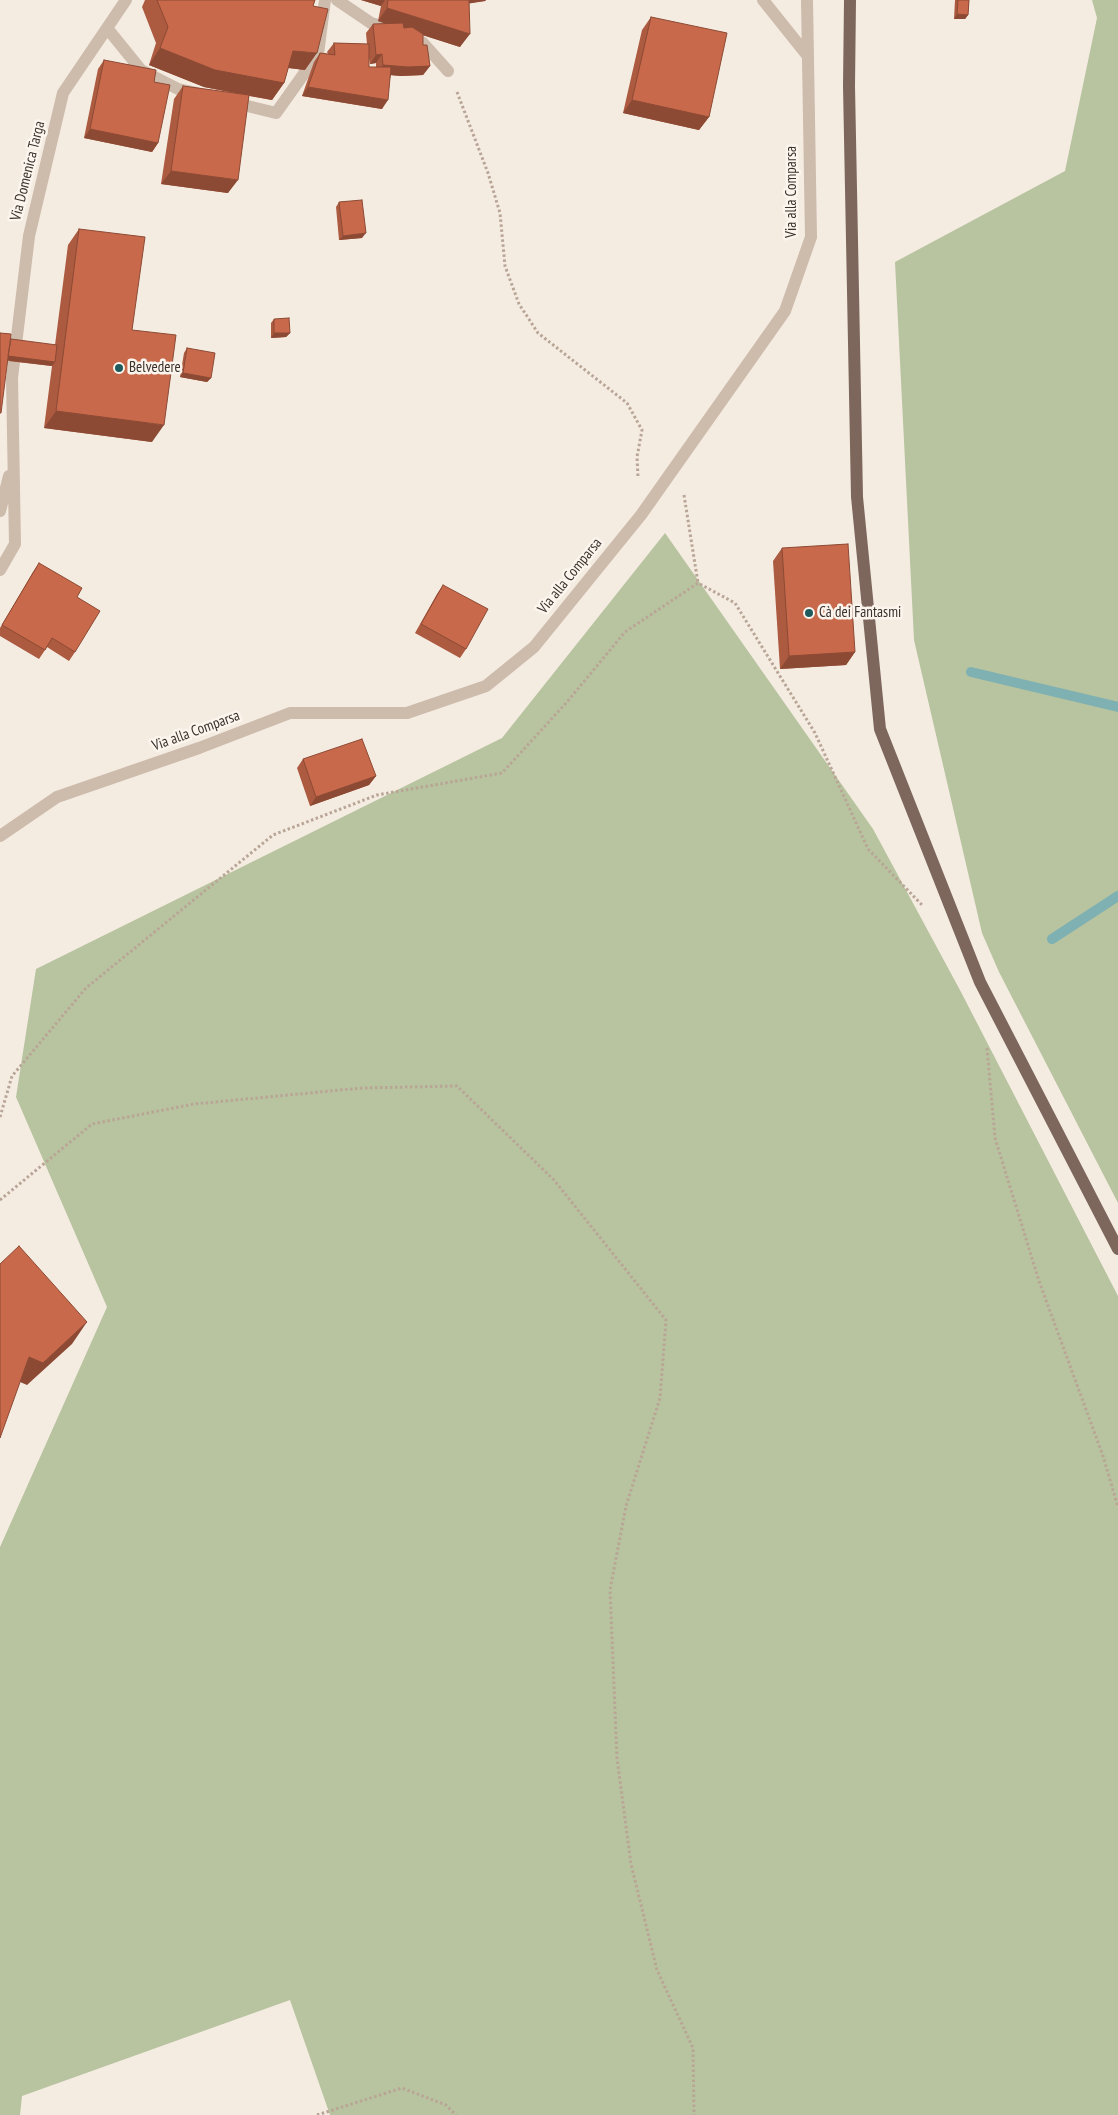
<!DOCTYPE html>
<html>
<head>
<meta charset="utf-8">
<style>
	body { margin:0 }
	canvas { display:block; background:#f4ebe1 }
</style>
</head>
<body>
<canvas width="1118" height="2115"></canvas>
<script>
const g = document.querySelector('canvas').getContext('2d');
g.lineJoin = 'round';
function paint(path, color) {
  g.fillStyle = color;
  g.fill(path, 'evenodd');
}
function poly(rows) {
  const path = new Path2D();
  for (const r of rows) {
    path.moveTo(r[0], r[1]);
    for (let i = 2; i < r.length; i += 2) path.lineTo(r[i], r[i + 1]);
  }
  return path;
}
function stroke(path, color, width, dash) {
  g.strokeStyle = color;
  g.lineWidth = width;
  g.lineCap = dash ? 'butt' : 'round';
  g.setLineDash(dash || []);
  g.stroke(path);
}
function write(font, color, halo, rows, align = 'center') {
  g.font = font + ' "PT Sans Narrow",sans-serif';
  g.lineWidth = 5;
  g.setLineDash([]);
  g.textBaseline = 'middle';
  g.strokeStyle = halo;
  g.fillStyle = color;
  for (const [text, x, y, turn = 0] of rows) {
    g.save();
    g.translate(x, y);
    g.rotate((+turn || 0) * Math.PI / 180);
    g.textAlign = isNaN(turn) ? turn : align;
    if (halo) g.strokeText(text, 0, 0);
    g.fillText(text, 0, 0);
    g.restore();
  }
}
paint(poly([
	[1092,0,1118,0,1118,1203,999,972,982,933,914,640,895,262,1065,171,1097,18],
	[665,533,873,829,961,992,1118,1296,1118,2115,330,2115,290,2000,22,2096,20,2115,0,2115,0,1547,107,1307,16,1097,36,969,502,738]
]), '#b8c4a0');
stroke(poly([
	[971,672,1118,707],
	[1052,939,1118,896]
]), '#7fb0b2', 10);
stroke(poly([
	[457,92,488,173,500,213,505,266,519,304,538,333,627,403,642,430,637,457,638,477],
	[684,495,698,583],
	[987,1048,995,1138,1039,1281,1103,1456,1118,1507],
	[0,1117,12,1076,86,988,273,835,377,795,502,773,567,702,625,632,698,583,735,603,815,733,868,849,923,906],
	[0,1200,92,1124,194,1104,362,1088,457,1086,554,1180,666,1320,660,1398,626,1506,610,1590,617,1758,631,1864,657,1970,693,2048,694,2115],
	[317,2115,402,2088,446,2105,456,2115]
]), '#b9a596', 3, [2.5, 2.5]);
stroke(poly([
	[337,0,371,23,408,33,423,43,448,71],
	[763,0,807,55],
	[107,28,141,70,178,89,197,93],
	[231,102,276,113,318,54,325,0],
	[0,511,9,476],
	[0,570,15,544,12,378,29,236,63,93,126,0],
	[0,836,57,797,199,748,290,713,407,713,486,686,534,647,641,515,785,311,811,237,807,0]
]), '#cdbbac', 12);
stroke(poly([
	[850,0,849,86,857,497,880,729,980,982,1118,1249]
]), '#7d675c', 12);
paint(poly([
	[145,0,315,0,313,6,305,70,288,68,284,83,272,100,249,96,228,193,161,184,174,99,183,86,239,94,204,87,149,65,156,43,142,7],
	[361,0,486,0,485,1,469,3,460,47,423,35,423,45,430,66,423,75,401,76,391,75,382,109,302,96,314,62,320,53,328,54,327,52,334,43,367,44,366,33,373,24,386,24,378,21,381,6],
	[369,58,370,64,376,63,376,67,369,67],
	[955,0,969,0,968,15,965,19,954,19],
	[651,17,709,117,699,130,623,113,642,30],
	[104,60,158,143,152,152,84,138,98,69],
	[339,202,362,238,339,240,336,207],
	[79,229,132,330,152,442,44,428,52,366,8,361,55,345,68,245],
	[274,319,290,333,286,337,271,338,271,323],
	[187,348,211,378,207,382,180,377,184,353],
	[782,548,855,652,846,665,780,669,773,561],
	[39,563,77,597,75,652,69,661,47,647,39,659,0,636,0,628,33,572],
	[443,585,466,649,460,658,415,633,437,594],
	[303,759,376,776,369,785,310,806,297,768]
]), '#ac5a40');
paint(poly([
	[361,0,385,0,381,6],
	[463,0,486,0,485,1,460,5],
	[387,8,470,34,460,47,378,21],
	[957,14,968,15,965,19,954,19],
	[160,48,284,83,272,100,204,87,149,65],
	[293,51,317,53,305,70,281,67],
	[382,54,376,63,370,64,376,55],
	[383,65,430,66,423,75,401,76,377,74],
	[308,87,388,100,382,109,302,96],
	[632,100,709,117,699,130,623,113],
	[90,129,158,143,152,152,84,138],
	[171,171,238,180,228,193,161,184],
	[366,233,362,238,339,240,343,236],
	[274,333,290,333,286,337,271,338],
	[6,355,55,362,52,366,3,360],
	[183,373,211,378,207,382,180,377],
	[56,411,164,425,152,442,44,428],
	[855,652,846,665,780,669,789,656],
	[376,776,369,785,310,806,316,797],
	[87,1322,72,1344,27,1385,13,1379,29,1357]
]), '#8c4a34');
const building = poly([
	[157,0,315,0,313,6,328,9,317,53,293,51,284,83,215,70,160,48,168,27,157,0],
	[388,0,469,0,470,34,387,8,388,0],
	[958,0,969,0,968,15,957,14,958,0],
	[651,17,727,33,709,117,632,100,651,17],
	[403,23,404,28,412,27,423,34,423,45,427,45,430,66,408,67,383,65,382,54,376,55,373,24,403,23],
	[334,43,369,44,369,67,391,67,388,100,308,87,320,53,335,55,334,43],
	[104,60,156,70,154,82,170,85,158,143,90,129,104,60],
	[183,86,249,95,238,180,171,171,183,86],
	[362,200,366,233,343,236,339,202,362,200],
	[79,229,145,237,132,330,176,335,164,425,56,411,79,229],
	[289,318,290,333,274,333,274,319,289,318],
	[0,333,11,334,1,413,0,413,0,333],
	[11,339,57,345,55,362,8,356,11,339],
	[187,348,215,353,211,378,183,373,187,348],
	[848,544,855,652,789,656,782,548,848,544],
	[39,563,82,588,77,597,100,611,75,652,52,638,45,650,2,625,39,563],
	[443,585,488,609,466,649,421,624,443,585],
	[362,739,376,776,316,797,303,759,362,739],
	[19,1246,87,1322,43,1363,29,1357,0,1438,0,1264,19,1246]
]);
paint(building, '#c8694b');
stroke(building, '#8c4a34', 1);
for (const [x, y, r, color] of [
	[119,368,5,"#1f5a5e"],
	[809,613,5,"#1f5a5e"]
]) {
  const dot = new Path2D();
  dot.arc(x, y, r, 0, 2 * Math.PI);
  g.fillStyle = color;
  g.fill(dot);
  stroke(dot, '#fbf5ee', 2);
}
write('15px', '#3b302b', '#fbf5ee', [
	["Via Domenica Targa",28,171,-76],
	["Via alla Comparsa",792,192,-90],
	["Via alla Comparsa",570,576,-51],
	["Via alla Comparsa",196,731,-20]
]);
write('15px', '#3b302b', '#fbf5ee', [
	["Belvedere",129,368],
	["Cà dei Fantasmi",819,613]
], 'left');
</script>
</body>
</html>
